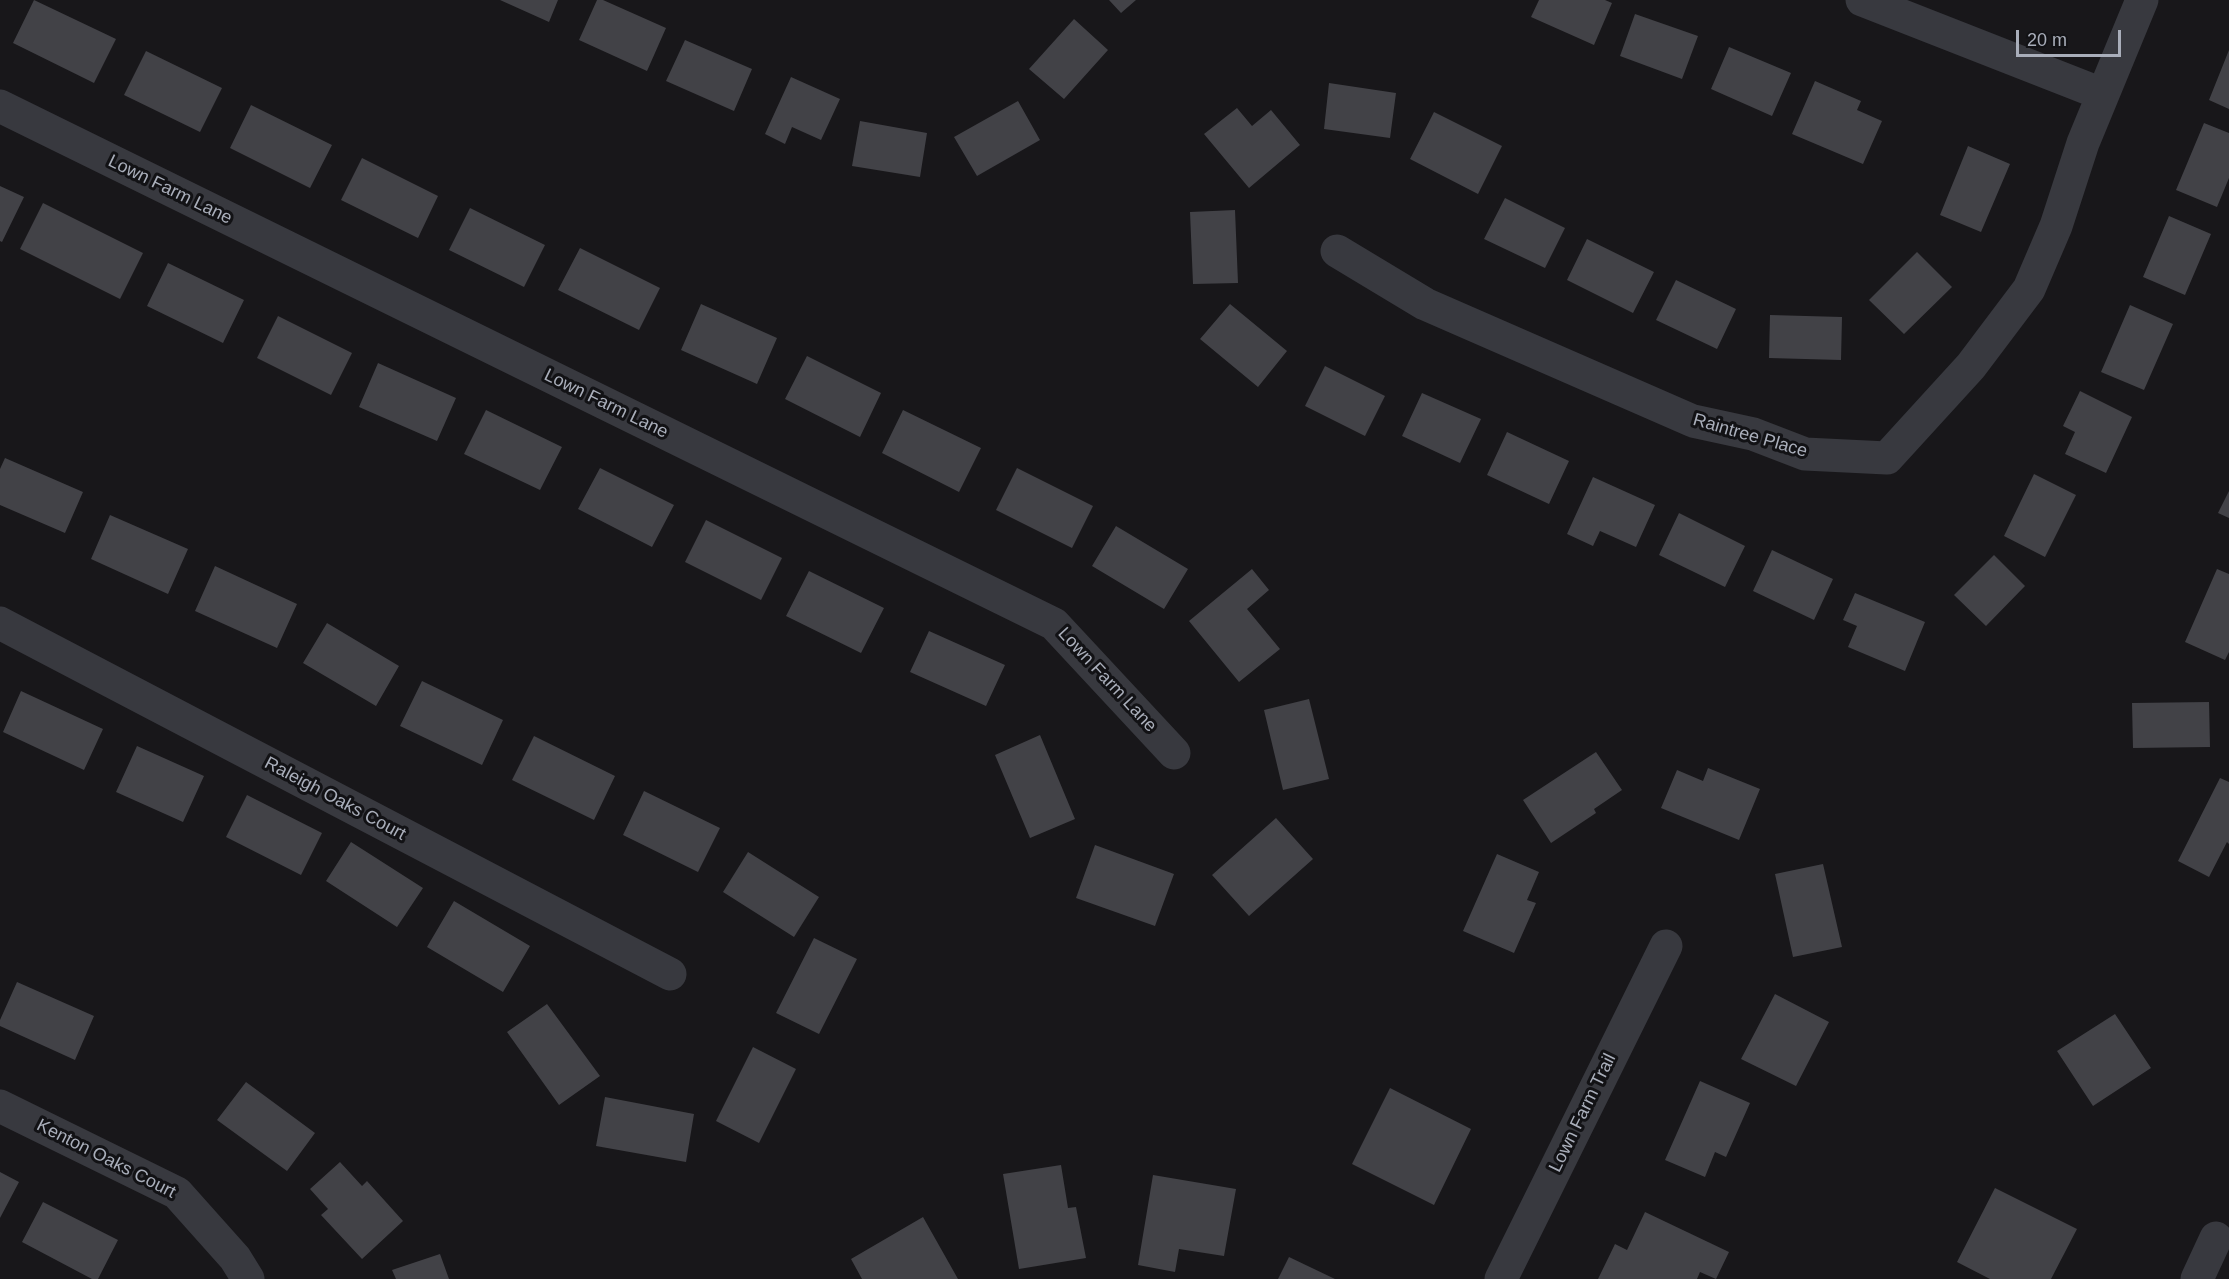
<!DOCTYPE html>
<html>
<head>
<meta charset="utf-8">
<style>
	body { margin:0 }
	#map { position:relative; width:2229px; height:1279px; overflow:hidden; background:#18171a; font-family:Helvetica,sans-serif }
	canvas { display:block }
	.scale { position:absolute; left:2016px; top:30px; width:105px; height:27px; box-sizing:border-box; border:3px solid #a9aeba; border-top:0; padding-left:8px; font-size:18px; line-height:21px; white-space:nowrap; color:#a9aeba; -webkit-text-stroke:4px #121215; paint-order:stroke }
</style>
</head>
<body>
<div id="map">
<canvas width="2229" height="1279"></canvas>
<div class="scale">20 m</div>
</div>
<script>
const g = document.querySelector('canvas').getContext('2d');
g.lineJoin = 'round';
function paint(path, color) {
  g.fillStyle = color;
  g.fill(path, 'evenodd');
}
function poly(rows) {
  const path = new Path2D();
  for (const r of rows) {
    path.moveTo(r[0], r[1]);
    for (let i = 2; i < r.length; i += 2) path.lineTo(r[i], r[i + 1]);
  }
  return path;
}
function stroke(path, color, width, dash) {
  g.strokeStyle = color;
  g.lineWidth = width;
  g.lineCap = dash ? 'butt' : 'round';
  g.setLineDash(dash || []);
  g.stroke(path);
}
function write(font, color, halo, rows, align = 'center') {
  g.font = font + ' Helvetica,sans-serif';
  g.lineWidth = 6;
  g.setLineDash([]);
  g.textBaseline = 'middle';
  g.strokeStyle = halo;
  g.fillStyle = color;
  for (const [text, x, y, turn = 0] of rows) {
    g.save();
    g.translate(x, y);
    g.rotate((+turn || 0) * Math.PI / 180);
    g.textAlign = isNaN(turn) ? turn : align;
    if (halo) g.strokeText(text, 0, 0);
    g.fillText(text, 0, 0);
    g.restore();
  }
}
paint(poly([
	[34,0,116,39,94,83,13,43],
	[500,0,558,0,549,22],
	[597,0,603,0,666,28,647,71,579,40],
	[1109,0,1136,0,1121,13],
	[1539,0,1605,0,1612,3,1594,45,1531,17],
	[1635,14,1698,36,1682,79,1620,56],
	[1074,19,1108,50,1064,99,1029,69],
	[685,40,752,69,734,111,666,81],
	[1729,47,1791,73,1772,116,1711,89],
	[2229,50,2229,109,2209,100],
	[146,51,222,88,200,132,124,95],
	[791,77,840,99,821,140,792,127,785,144,765,134],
	[1815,81,1861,101,1857,110,1882,121,1863,164,1792,134],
	[1329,83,1396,93,1390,138,1324,129],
	[1018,101,1040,140,977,176,954,137],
	[251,105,332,145,310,188,230,148],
	[1237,108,1252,126,1271,110,1300,145,1249,188,1204,134],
	[1434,112,1502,146,1478,194,1410,159],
	[860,121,927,133,920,177,852,166],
	[2204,123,2229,133,2229,178,2217,207,2176,190],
	[1968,146,2010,164,1981,232,1940,215],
	[362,158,438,196,418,238,341,200],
	[0,186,24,197,2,242,0,241],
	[1505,198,1565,228,1545,268,1484,239],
	[43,203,143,253,120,299,20,249],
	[470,208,545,245,524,287,449,250],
	[1235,210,1238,283,1193,284,1190,212],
	[2169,216,2211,234,2185,295,2143,277],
	[1587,239,1654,272,1633,313,1567,280],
	[580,248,660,288,639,330,558,290],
	[1917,252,1952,287,1904,334,1869,300],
	[168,263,244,300,223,343,147,306],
	[1676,280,1736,309,1717,349,1656,320],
	[701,304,777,338,757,384,681,350],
	[1230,304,1287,351,1258,387,1200,339],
	[2130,305,2173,324,2144,390,2101,372],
	[1770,315,1842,317,1841,360,1769,358],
	[278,316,352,353,331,395,257,358],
	[807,356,881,393,860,437,785,399],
	[378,363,456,398,437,441,359,407],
	[1325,366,1385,396,1365,436,1305,406],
	[2080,391,2132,417,2106,473,2065,454,2075,432,2063,426],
	[1422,393,1481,419,1460,463,1402,436],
	[486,410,562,447,540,490,464,454],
	[903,410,981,448,959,492,882,453],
	[1507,432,1569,461,1549,504,1487,475],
	[5,458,83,492,65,533,0,505,0,469],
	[600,468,674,505,652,547,578,509],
	[1017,468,1093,506,1072,548,996,510],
	[2034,474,2076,495,2045,557,2004,536],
	[1593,477,1655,505,1636,547,1600,531,1593,546,1567,534],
	[2229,491,2229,518,2218,513],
	[1679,513,1745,546,1725,587,1659,555],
	[110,515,188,549,168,594,91,559],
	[706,520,782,558,761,600,685,562],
	[1116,526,1188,569,1164,609,1092,566],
	[1772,550,1833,579,1814,620,1753,591],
	[1994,555,2025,586,1986,626,1954,595],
	[215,566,297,604,277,648,195,611],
	[1252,569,1269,590,1247,609,1280,649,1239,682,1189,621],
	[2217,569,2229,574,2229,652,2225,660,2185,642],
	[809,571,884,608,861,653,786,616],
	[1855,593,1925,622,1905,671,1848,647,1857,626,1843,620],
	[327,623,399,666,376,706,303,663],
	[929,631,1005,665,986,706,910,672],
	[422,681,503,720,482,765,400,726],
	[21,691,103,729,84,770,3,732],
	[1309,699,1329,779,1283,790,1264,710],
	[2209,702,2210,747,2133,748,2132,703],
	[1040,735,1075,819,1030,838,995,755],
	[534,736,615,776,594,820,512,780],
	[137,746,204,776,183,822,116,792],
	[1596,752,1622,790,1594,809,1596,813,1551,843,1523,800],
	[1708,768,1760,789,1739,840,1661,808,1677,770,1703,781],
	[2220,778,2229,782,2229,844,2227,842,2209,877,2178,861],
	[644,791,720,828,698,872,623,835],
	[247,795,322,833,301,875,226,837],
	[1276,818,1313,859,1249,916,1212,875],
	[351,842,423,888,397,927,326,881],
	[1095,845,1174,874,1155,926,1076,898],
	[748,852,819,897,794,937,723,892],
	[1497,854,1539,872,1527,900,1536,903,1514,953,1463,931],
	[1823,864,1842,947,1793,957,1775,874],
	[454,901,530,946,503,992,427,947],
	[814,938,857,959,819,1034,776,1013],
	[17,982,94,1016,75,1060,0,1026,0,1020],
	[1775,994,1829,1022,1796,1086,1741,1059],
	[547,1004,600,1076,559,1105,507,1032],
	[2115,1014,2151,1068,2093,1106,2057,1051],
	[753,1047,796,1069,759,1143,716,1121],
	[1700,1081,1750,1103,1726,1157,1715,1152,1705,1177,1665,1160],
	[246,1082,315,1133,287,1171,217,1120],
	[1390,1088,1471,1129,1434,1205,1352,1164],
	[605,1097,694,1114,686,1162,596,1146],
	[340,1162,362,1186,367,1181,403,1221,362,1259,321,1215,328,1209,310,1189],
	[1061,1165,1068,1208,1076,1207,1086,1258,1019,1269,1003,1174],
	[0,1172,19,1182,0,1218],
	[1153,1175,1236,1189,1224,1256,1179,1249,1175,1272,1138,1265],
	[1995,1188,2077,1229,2051,1279,1990,1279,1957,1262],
	[43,1202,118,1240,98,1279,92,1279,22,1242],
	[1645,1212,1729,1252,1716,1279,1700,1272,1697,1279,1598,1279,1615,1244,1627,1250],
	[923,1217,958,1279,862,1279,851,1259],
	[440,1254,449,1279,396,1279,392,1270],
	[1289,1257,1335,1279,1278,1279]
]), '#424247');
stroke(poly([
	[1862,0,2102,94],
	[0,106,1054,624,1174,753],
	[1337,251,1425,304,1693,421,1753,434,1805,454,1887,458,1971,366,2029,289,2056,226,2083,143,2142,0],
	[0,623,670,974],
	[0,1106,177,1193,235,1258,248,1279],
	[1501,1279,1666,946],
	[2197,1279,2216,1238]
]), '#38393f', 33);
write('18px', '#a9aeba', '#121215', [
	["Lown Farm Lane",170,190,26],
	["Lown Farm Lane",606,404,26],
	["Raintree Place",1750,436,16],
	["Lown Farm Lane",1107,680,47],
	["Raleigh Oaks Court",335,799,28],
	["Lown Farm Trail",1583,1113,-64],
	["Kenton Oaks Court",106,1159,27]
]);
</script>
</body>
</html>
